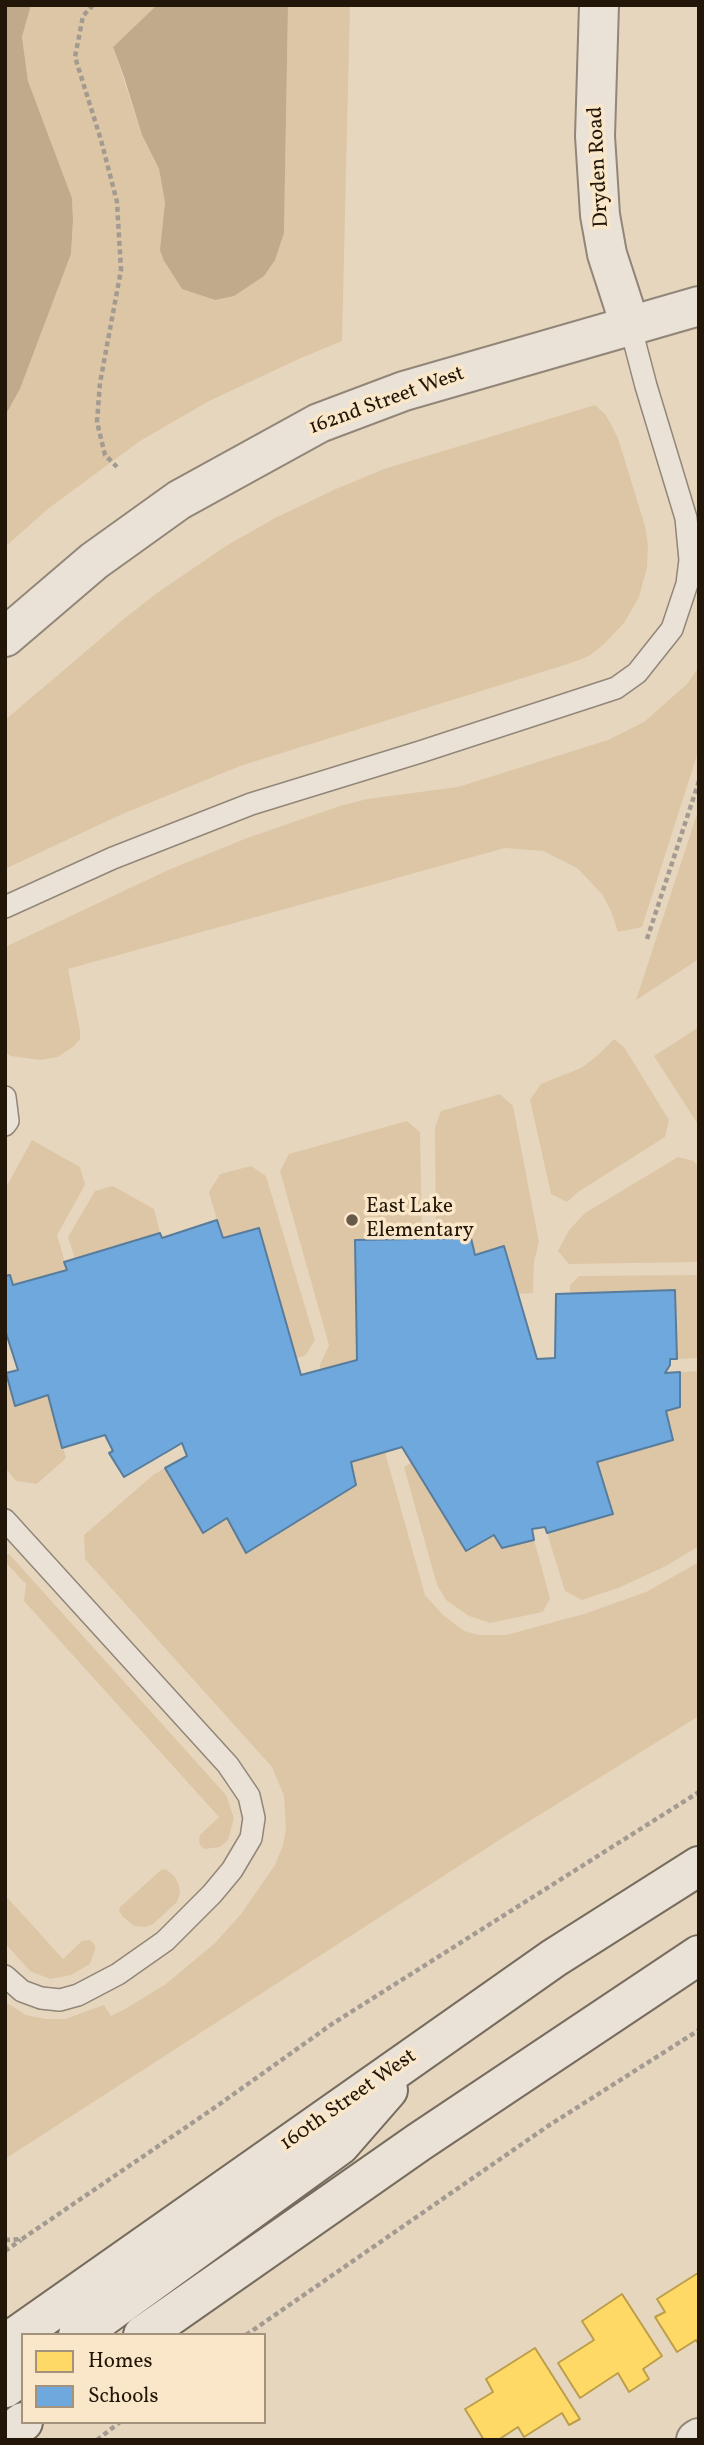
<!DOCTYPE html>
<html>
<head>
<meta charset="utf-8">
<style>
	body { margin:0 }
	#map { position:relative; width:704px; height:2445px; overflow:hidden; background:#e7d6be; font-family:Vollkorn,serif }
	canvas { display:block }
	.frame { position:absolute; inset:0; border:7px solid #221608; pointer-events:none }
	.legend { position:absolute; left:21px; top:2333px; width:245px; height:91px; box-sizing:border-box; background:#fae7ca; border:2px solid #a4937c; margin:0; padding:9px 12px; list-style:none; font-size:21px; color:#221608 }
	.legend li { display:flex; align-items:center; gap:14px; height:35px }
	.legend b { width:35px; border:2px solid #a4937c }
</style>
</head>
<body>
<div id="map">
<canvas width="704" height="2445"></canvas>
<div class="frame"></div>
<ul class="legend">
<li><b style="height:19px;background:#ffd966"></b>Homes</li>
<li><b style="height:19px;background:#6fa8dc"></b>Schools</li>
</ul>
</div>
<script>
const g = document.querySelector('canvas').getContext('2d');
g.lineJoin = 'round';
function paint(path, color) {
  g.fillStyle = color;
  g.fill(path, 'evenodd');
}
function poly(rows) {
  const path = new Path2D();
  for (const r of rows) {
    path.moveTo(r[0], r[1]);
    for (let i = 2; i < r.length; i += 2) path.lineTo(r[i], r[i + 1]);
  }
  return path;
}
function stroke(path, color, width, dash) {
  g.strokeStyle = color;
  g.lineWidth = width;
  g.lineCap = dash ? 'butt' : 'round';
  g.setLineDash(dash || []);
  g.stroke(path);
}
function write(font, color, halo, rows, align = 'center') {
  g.font = font + ' Vollkorn,serif';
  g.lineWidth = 7;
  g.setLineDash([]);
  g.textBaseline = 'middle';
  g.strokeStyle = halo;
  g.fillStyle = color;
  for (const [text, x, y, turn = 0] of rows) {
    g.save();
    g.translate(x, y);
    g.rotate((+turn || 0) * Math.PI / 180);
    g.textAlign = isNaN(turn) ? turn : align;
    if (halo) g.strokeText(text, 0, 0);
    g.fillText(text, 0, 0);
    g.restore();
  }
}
paint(poly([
	[31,5,157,5,113,47,142,135,159,169,165,203,164,261,182,289,215,300,284,233,288,5,350,5,342,341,301,358,209,401,140,441,49,508,5,547,5,416,20,389,71,254,73,220,72,198,28,81,22,37],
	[595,405,606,415,618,438,645,526,648,545,647,567,639,597,624,623,604,644,589,656,571,663,240,766,120,815,5,869,5,720,125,618,157,593,226,546,275,518,336,489,384,469],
	[699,667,699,749,642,927,618,932,611,911,602,894,577,868,543,851,505,848,68,969,80,1030,80,1039,74,1046,58,1057,40,1060,11,1056,5,1053,5,947,166,871,247,838,340,806,367,799,458,787,608,740,644,722,687,684],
	[699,808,699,959,636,1000],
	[699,1027,699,1126,654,1056],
	[614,1039,624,1047,669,1120,665,1137,578,1192,567,1202,551,1194,530,1100,541,1084,581,1068,597,1056],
	[500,1094,513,1106,539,1242,534,1261,533,1293,518,1294,504,1246,475,1255,471,1238,436,1239,435,1128,441,1111],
	[407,1121,420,1132,422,1239,356,1240,357,1360,320,1370,320,1365,329,1345,280,1171,289,1154],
	[32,1140,80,1167,85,1185,57,1235,67,1270,13,1285,10,1275,6,1276,5,1273,5,1189],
	[678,1157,694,1161,699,1169,699,1262,569,1264,558,1251,569,1230,585,1213],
	[251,1166,266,1176,315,1340,305,1356,296,1358,259,1228,223,1238,217,1220,209,1192,220,1174],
	[113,1186,154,1209,160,1233,75,1259,68,1237,95,1191],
	[699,1275,699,1358,677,1359,676,1290,570,1293,570,1285,579,1276],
	[699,1371,699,1546,666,1566,618,1588,582,1600,565,1591,547,1533,612,1514,597,1462,673,1440,666,1411,680,1407,680,1372],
	[6,1373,15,1406,48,1395,66,1458,37,1484,16,1481,5,1468],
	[385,1452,425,1595,443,1615,464,1631,479,1635,506,1635,584,1614,646,1592,699,1562,699,1716,507,1835,5,2159,5,2002,26,2015,46,2019,65,2019,104,2005,111,2016,125,2009,166,1984,215,1943,241,1914,275,1865,283,1845,286,1828,284,1796,272,1767,85,1559,84,1535,153,1475,165,1468,203,1533,227,1518,356,1485,351,1462],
	[412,1462,494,1535,502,1548,534,1540,550,1598,543,1612,490,1623,469,1616,446,1600,437,1585,404,1467],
	[5,1553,10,1555,226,1795,234,1818,228,1840,220,1847,204,1849,200,1845,199,1840,200,1835,219,1817,24,1601,26,1584,5,1562],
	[166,1869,174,1876,179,1885,180,1893,177,1902,152,1925,145,1927,134,1926,123,1917,119,1911,120,1907,161,1870],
	[5,1895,63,1959,82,1941,90,1940,95,1945,95,1949,90,1964,71,1975,50,1979,30,1971,5,1943]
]), '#ddc6a5');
paint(poly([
	[5,5,31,5,22,37,28,81,72,198,73,220,71,254,20,389,5,416],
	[157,5,288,5,284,233,275,260,264,276,234,296,215,300,182,289,164,261,160,250,165,203,159,169,142,135,124,77,113,47]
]), '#c0aa8b');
const homes = poly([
	[698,2273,699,2345,696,2340,677,2352,655,2317,665,2312,657,2299,698,2273],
	[622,2294,662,2356,643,2369,649,2379,629,2392,618,2373,580,2398,558,2363,594,2340,582,2321,622,2294],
	[535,2348,580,2419,569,2425,562,2413,524,2437,518,2427,498,2440,484,2440,465,2409,493,2392,486,2379,535,2348]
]);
paint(homes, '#ffd966');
stroke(homes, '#bd9e4a', 2);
const schools = poly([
	[217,1220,223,1238,259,1228,301,1375,357,1360,355,1240,471,1238,475,1255,504,1246,537,1359,555,1358,556,1294,675,1290,677,1359,670,1359,670,1365,665,1373,680,1372,680,1407,666,1411,673,1440,597,1462,613,1514,547,1533,545,1527,532,1529,534,1540,502,1548,494,1535,466,1551,402,1447,351,1462,356,1485,246,1553,227,1518,203,1533,165,1468,187,1456,182,1443,124,1477,109,1453,113,1451,105,1435,62,1448,48,1395,15,1406,6,1373,18,1370,5,1330,5,1276,10,1275,13,1285,67,1270,64,1262,160,1233,162,1238,217,1220]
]);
paint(schools, '#6fa8dc');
stroke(schools, '#587c9c', 2);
const service = poly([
	[5,907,113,858,251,804,420,752,616,688,637,673,672,629,687,584,690,560,686,518,646,386,630,325],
	[5,1097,8,1121,5,1125],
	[5,1520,228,1765,249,1796,254,1818,251,1838,232,1870,212,1894,165,1941,118,1974,78,1995,60,2000,41,1998,22,1991,5,1976]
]);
const minor = poly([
	[599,5,595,136,600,215,607,254,630,325],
	[696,2440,699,2438]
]);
const tertiary = poly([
	[5,637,94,561,179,500,319,423,404,391,699,306]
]);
const secondary = poly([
	[78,2335,340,2145,388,2090],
	[143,2335,419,2142,699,1955],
	[5,2344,554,1958,699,1866],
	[5,2388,23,2375],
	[5,2436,23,2422]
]);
stroke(service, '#918678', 24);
stroke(minor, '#918678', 42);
stroke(tertiary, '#918678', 42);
stroke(secondary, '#766c5e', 42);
stroke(poly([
	[93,5,83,16,75,57,101,140,117,202,121,270,100,383,97,422,105,455,117,467],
	[647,939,699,781],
	[5,2240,22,2239,217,2106,332,2024,699,1792],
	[5,2251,21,2240],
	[246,2335,548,2126,699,2030],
	[97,2440,120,2422]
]), '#a39b91', 4.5, [5, 3.5]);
stroke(service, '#eae2d6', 21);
stroke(minor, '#eae2d6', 38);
stroke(tertiary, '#eae2d6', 38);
stroke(secondary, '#eae2d6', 38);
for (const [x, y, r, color] of [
	[352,1220,7,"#675948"]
]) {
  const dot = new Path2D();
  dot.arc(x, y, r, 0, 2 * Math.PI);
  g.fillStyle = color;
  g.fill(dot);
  stroke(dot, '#fae7ca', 2.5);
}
write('21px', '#221608', '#fae7ca', [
	["Dryden Road",600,167,-93],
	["162nd Street West",387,402,-20],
	["160th Street West",349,2101,-35]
]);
write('21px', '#221608', '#fae7ca', [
	["East Lake",366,1208],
	["Elementary",366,1232]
], 'left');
</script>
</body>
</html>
